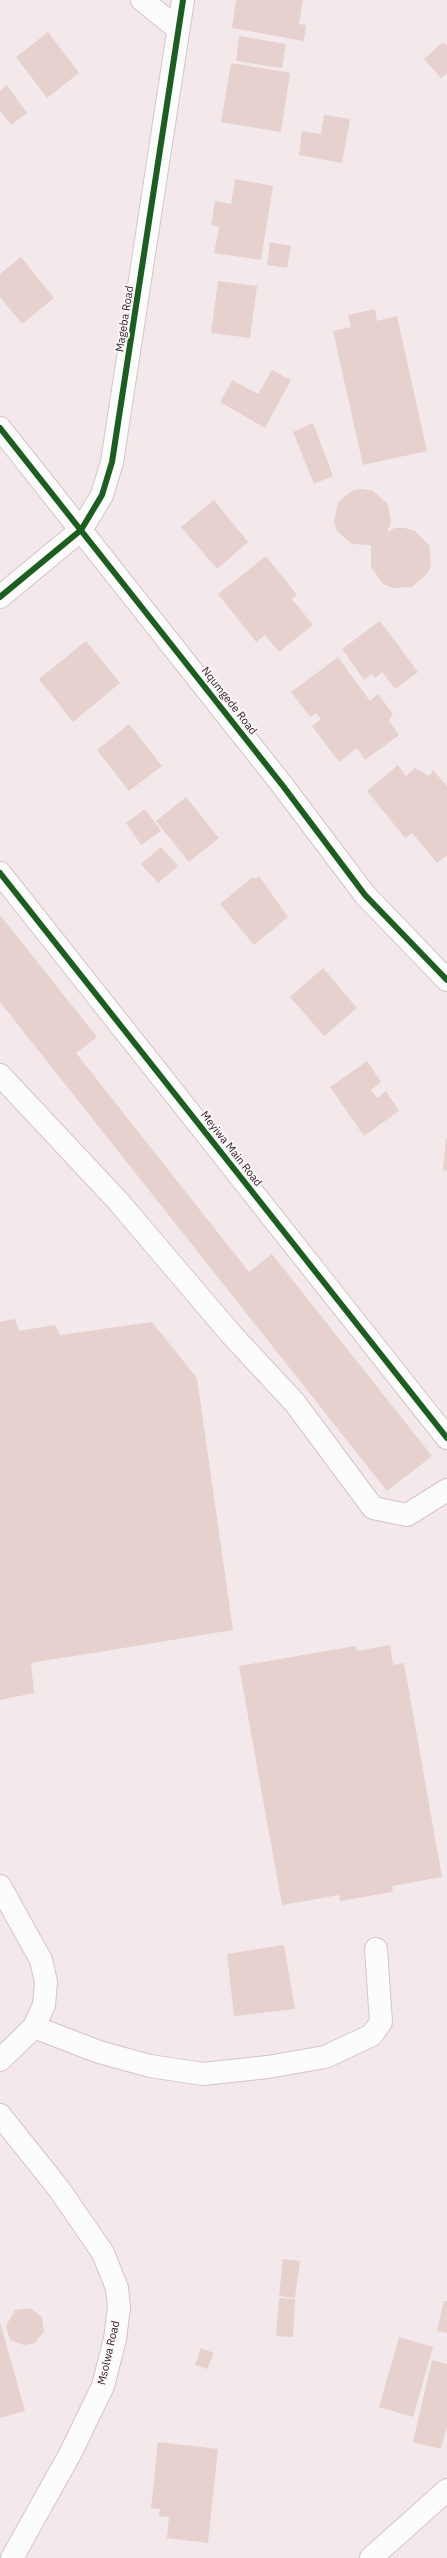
<!DOCTYPE html>
<html>
<head>
<meta charset="utf-8">
<style>
	body { margin:0 }
	canvas { display:block; background:#f3e9ea }
</style>
</head>
<body>
<canvas width="447" height="2558"></canvas>
<script>
const g = document.querySelector('canvas').getContext('2d');
g.lineJoin = 'round';
function paint(path, color) {
  g.fillStyle = color;
  g.fill(path, 'evenodd');
}
function poly(rows) {
  const path = new Path2D();
  for (const r of rows) {
    path.moveTo(r[0], r[1]);
    for (let i = 2; i < r.length; i += 2) path.lineTo(r[i], r[i + 1]);
  }
  return path;
}
function stroke(path, color, width, dash) {
  g.strokeStyle = color;
  g.lineWidth = width;
  g.lineCap = dash ? 'butt' : 'round';
  g.setLineDash(dash || []);
  g.stroke(path);
}
function write(font, color, halo, rows, align = 'center') {
  g.font = font + ' "IBM Plex Sans",sans-serif';
  g.lineWidth = 4;
  g.setLineDash([]);
  g.textBaseline = 'middle';
  g.strokeStyle = halo;
  g.fillStyle = color;
  for (const [text, x, y, turn = 0] of rows) {
    g.save();
    g.translate(x, y);
    g.rotate((+turn || 0) * Math.PI / 180);
    g.textAlign = isNaN(turn) ? turn : align;
    if (halo) g.strokeText(text, 0, 0);
    g.fillText(text, 0, 0);
    g.restore();
  }
}
paint(poly([
	[236,0,303,0,299,24,306,25,304,41,232,28],
	[48,32,79,73,47,98,16,57],
	[239,36,286,44,282,68,236,61],
	[443,42,447,46,447,73,441,78,424,59],
	[231,63,290,73,281,132,221,122],
	[7,85,27,113,11,125,0,111,0,91],
	[324,115,350,119,342,163,299,155,302,131,321,134],
	[235,179,273,186,261,260,214,253,219,227,211,225,215,201,231,204],
	[270,242,291,246,287,268,267,265],
	[21,257,54,298,22,324,0,297,0,274],
	[218,281,257,286,250,338,211,333],
	[375,309,377,321,397,316,427,451,363,465,333,331,351,327,348,315],
	[272,370,291,380,265,428,220,402,232,380,258,394],
	[313,423,333,476,314,484,293,432],
	[363,489,373,491,388,504,391,523,387,532,395,528,405,528,415,531,429,545,431,565,427,574,412,587,393,588,383,584,371,567,371,545,352,544,337,531,334,522,338,502,353,490],
	[214,500,248,542,217,569,181,527],
	[266,556,297,595,292,599,313,625,279,652,265,635,256,642,218,594],
	[380,621,418,672,395,689,382,672,375,678,372,674,364,680,342,649],
	[86,641,120,683,73,722,39,679],
	[338,657,370,701,378,694,393,714,389,721,399,735,365,760,357,748,339,762,312,726,321,719,316,713,310,717,291,692],
	[129,724,162,766,129,791,97,750],
	[398,765,406,776,415,768,429,776,433,770,447,786,447,855,437,863,412,833,405,838,367,791],
	[186,797,219,838,189,862,156,821],
	[145,809,161,831,141,845,126,823],
	[161,847,178,866,158,883,141,864],
	[259,876,288,917,254,945,220,904,253,877,255,879],
	[0,915,97,1037,76,1053,249,1272,272,1254,432,1456,387,1491,0,1002],
	[323,968,357,1008,324,1036,290,997],
	[367,1061,381,1082,371,1090,377,1098,386,1091,399,1111,364,1136,330,1087],
	[446,1139,447,1139,447,1171,443,1170],
	[15,1319,19,1331,55,1325,60,1335,152,1322,197,1378,233,1630,31,1663,34,1693,0,1700,0,1322],
	[390,1645,393,1665,404,1663,442,1877,392,1886,393,1892,340,1901,339,1895,282,1905,239,1666,356,1646,357,1651],
	[284,1945,295,2009,234,2016,227,1954],
	[283,2259,300,2261,295,2298,279,2296],
	[279,2298,295,2299,293,2337,276,2336],
	[444,2301,447,2301,447,2333,437,2331],
	[30,2308,42,2317,44,2332,35,2343,24,2345,10,2340,6,2326,15,2310],
	[0,2322,25,2411,0,2418],
	[399,2337,433,2347,413,2417,379,2407],
	[201,2348,214,2353,207,2369,195,2365],
	[432,2360,447,2364,447,2426,441,2449,413,2442],
	[158,2442,218,2449,208,2543,167,2538,169,2517,159,2516,160,2509,151,2508]
]), '#e6d1ce');
const minor = poly([
	[142,0,178,29],
	[0,428,283,786,365,895,447,980],
	[0,597,81,530,102,495,112,462,183,0],
	[0,873,447,1438],
	[0,1075,117,1200,231,1334,295,1403,373,1508,407,1515,447,1490],
	[0,1886,41,1960,46,1982,44,2005,34,2027,0,2060],
	[34,2027,99,2052,150,2066,203,2074,268,2067,325,2057,372,2035,381,2022,376,1949],
	[0,2115,59,2189,103,2253,117,2288,119,2307,115,2339,103,2386,70,2454,12,2558],
	[371,2558,447,2490]
]);
stroke(minor, '#d7c3c5', 24);
stroke(minor, '#fdfcfc', 22);
stroke(poly([
	[0,428,283,786,365,895,447,980],
	[0,597,81,530,102,495,112,462,183,0],
	[0,873,447,1438]
]), '#1b5e20', 6);
write('11px', '#36181d', '#f8f8f8', [
	["Mageba Road",125,319,-81],
	["Nqumgede Road",229,701,52],
	["Meyiwa Main Road",231,1149,52],
	["Msolwa Road",109,2353,-77]
]);
</script>
</body>
</html>
